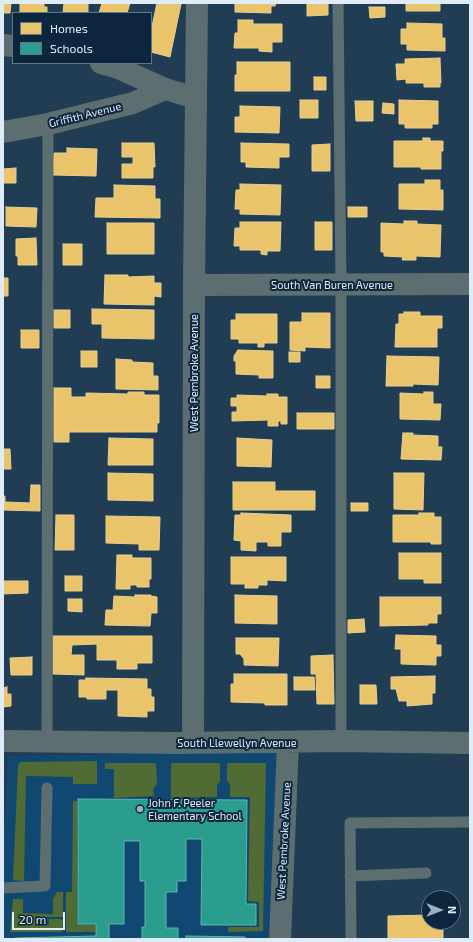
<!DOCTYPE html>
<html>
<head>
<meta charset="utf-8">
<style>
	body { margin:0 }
	#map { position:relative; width:473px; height:942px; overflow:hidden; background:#203d53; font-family:"Exo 2",sans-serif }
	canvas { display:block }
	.frame { position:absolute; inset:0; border:4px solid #dfecf8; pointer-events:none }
	.legend { position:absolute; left:12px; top:12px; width:140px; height:52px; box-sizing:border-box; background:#0b263d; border:1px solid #607588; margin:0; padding:5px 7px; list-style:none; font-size:12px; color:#dfecf8 }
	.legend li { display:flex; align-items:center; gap:8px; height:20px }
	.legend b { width:20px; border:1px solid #607588 }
	.north { position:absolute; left:421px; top:890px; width:40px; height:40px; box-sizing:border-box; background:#0b263d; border:1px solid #607588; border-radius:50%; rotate:90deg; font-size:11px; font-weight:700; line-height:16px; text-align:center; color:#dfecf8 }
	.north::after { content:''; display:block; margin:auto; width:14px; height:18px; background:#9cafbe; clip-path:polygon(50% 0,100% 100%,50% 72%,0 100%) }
	.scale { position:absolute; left:12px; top:912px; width:53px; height:18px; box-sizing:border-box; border:2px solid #dfecf8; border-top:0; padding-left:5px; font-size:12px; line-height:14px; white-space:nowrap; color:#dfecf8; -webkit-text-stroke:3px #0b263d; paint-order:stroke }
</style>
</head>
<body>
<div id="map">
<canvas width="473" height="942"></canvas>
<div class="frame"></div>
<ul class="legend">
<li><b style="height:11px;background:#e9c46a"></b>Homes</li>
<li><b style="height:11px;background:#2a9d8f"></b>Schools</li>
</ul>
<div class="north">N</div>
<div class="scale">20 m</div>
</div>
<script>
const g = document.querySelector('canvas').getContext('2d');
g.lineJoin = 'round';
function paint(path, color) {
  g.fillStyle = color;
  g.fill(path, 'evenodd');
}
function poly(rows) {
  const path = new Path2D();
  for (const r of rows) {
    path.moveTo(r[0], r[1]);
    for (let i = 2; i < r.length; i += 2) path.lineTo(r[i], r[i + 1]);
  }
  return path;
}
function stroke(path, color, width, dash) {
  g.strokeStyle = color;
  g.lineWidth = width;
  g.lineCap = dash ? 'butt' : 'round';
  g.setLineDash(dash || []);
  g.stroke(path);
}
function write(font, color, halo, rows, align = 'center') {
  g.font = font + ' "Exo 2",sans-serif';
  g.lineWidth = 4;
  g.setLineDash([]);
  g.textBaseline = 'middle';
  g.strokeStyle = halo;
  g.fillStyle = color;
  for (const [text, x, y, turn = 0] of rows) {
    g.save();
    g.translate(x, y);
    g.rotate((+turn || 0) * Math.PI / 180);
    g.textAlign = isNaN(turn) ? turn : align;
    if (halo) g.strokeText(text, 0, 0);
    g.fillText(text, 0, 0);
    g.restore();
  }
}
paint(poly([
	[276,751,269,939,3,939,3,862,8,756]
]), '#114872');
paint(poly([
	[97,761,97,784,73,784,73,777,26,776,24,881,13,880,18,765,20,762],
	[105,763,156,763,157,784,153,789,154,796,114,798,114,769,105,769],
	[171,763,220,763,220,781,217,785,217,797,171,798],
	[227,763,266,763,263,931,228,932,228,927,259,927,259,902,248,901,250,797,230,797,230,785,227,780],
	[73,801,77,801,77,924,95,925,95,932,66,932,66,892,72,892],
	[57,892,63,892,63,917,44,917,44,919,42,920,42,925,49,925,49,919,60,919,63,920,62,932,10,932,13,899,23,899,23,913,53,914,53,899]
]), '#506b34');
const homes = poly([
	[3,3,11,3,10,13,3,13,3,3],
	[20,3,44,3,44,7,47,7,47,13,20,13,20,3],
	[64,3,88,3,88,13,63,13,64,3],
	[102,3,130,3,127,13,99,13,102,3],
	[157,3,181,4,170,57,151,52,151,31,157,3],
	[235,3,276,3,275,6,271,6,271,13,235,12,235,3],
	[307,3,328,3,328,15,307,16,307,3],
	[406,3,440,3,440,11,406,11,406,3],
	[369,7,385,7,385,17,370,18,369,7],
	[238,20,253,20,253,24,282,24,282,42,272,42,272,52,259,51,259,48,234,48,235,33,238,33,238,20],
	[407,23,442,24,442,38,445,38,445,51,407,50,407,44,401,44,401,29,407,29,407,23],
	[440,58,441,83,440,83,440,87,424,87,424,83,406,83,406,79,397,80,396,64,405,64,405,59,440,58],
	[237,62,290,62,290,91,235,91,235,75,237,75,237,62],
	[314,77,326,77,326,90,314,90,314,77],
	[300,100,318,100,318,118,300,118,300,100],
	[399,100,438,101,438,124,432,124,432,128,405,128,405,124,399,124,399,100],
	[355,101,373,101,373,121,356,121,355,101],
	[383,103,394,104,394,114,382,113,383,103],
	[240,106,280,107,279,133,235,132,235,117,240,117,240,106],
	[423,138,430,138,430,141,443,141,443,151,441,151,441,169,421,169,421,167,394,167,394,141,423,141,423,138],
	[122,143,154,143,155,167,153,167,153,178,122,178,122,164,133,164,133,157,122,157,122,143],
	[241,143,289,144,289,157,279,157,279,168,246,167,246,162,241,162,241,143],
	[330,144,330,171,312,171,312,145,330,144],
	[67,148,97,149,96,176,53,175,54,153,67,153,67,148],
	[16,168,16,183,3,183,3,169,16,168],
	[425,180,440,180,440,190,443,190,443,210,399,209,399,184,425,184,425,180],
	[240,184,281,185,280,215,240,214,240,209,235,209,236,190,240,190,240,184],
	[114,185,155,186,155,199,160,199,160,218,95,217,96,198,114,198,114,185],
	[6,207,37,208,36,227,6,226,6,207],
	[348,207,367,207,367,217,348,217,348,207],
	[404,221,417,221,417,224,441,225,440,257,416,256,416,260,402,260,403,257,384,256,384,252,381,252,381,223,404,224,404,221],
	[240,222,281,222,280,251,267,251,267,255,261,254,261,250,240,250,240,246,234,246,235,228,240,228,240,222],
	[315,222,332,222,332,250,315,250,315,222],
	[107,223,154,223,154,254,107,254,107,223],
	[36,238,37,265,18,265,18,256,16,256,16,239,36,238],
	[63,244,82,244,82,265,63,265,63,244],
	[105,275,128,275,128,277,154,276,154,283,161,283,161,297,154,296,154,305,104,304,105,275],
	[3,278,8,278,8,296,3,296,3,278],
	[92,309,154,310,154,339,102,338,102,324,92,324,92,309],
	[54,310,70,310,70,328,54,328,54,310],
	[404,312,420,312,420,316,442,316,442,328,437,328,437,347,395,347,396,324,399,324,399,314,404,314,404,312],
	[302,313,330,313,330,348,305,347,305,351,290,350,290,322,302,322,302,313],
	[236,314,277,314,277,343,264,343,264,347,258,347,258,343,239,343,239,339,231,339,231,320,236,320,236,314],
	[21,330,39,330,39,348,21,348,21,330],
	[238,350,273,351,273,378,259,378,259,375,236,374,236,361,234,361,234,356,238,350],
	[81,351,97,351,97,367,81,367,81,351],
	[289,352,300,352,300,362,289,362,289,352],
	[387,356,439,357,438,385,413,384,413,386,386,386,387,356],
	[116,359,132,360,132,362,153,363,153,376,158,376,158,390,116,389,116,359],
	[316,376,330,376,330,388,316,388,316,376],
	[54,388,71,388,71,397,86,397,86,393,128,394,128,392,144,392,144,395,159,395,159,423,157,423,157,432,69,432,69,442,54,442,54,388],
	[424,392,433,392,433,404,441,404,440,420,400,419,400,393,424,394,424,392],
	[267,394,278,394,278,397,287,397,287,424,281,424,281,421,278,421,278,426,268,426,268,420,232,421,232,412,237,412,237,406,231,406,231,398,237,398,237,395,267,396,267,394],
	[297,413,334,413,334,429,297,429,297,413],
	[403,433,413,433,413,435,438,436,438,447,442,447,441,460,401,459,403,433],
	[109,438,153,439,153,465,108,465,109,438],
	[237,438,272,440,271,467,237,466,237,438],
	[3,449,10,449,11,469,3,469,3,449],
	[108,473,153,474,153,501,108,500,108,473],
	[394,473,424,473,423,510,394,509,394,473],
	[233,482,275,482,275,491,315,491,315,510,233,510,233,482],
	[31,485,40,485,40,511,3,510,3,496,5,496,5,502,30,503,31,485],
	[351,503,368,503,368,511,351,511,351,503],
	[241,513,291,515,291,532,281,532,281,546,268,546,268,542,256,542,256,551,241,550,241,541,234,540,235,515,241,515,241,513],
	[419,513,434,513,434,517,441,517,441,544,431,544,431,542,393,542,393,515,419,515,419,513],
	[56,515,74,515,74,550,55,550,56,515],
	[106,516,160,517,159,550,139,550,139,544,106,543,106,516],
	[399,553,441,553,441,583,424,583,424,579,399,579,399,553],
	[117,555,132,555,132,558,151,558,151,579,149,579,149,587,137,587,137,585,130,585,130,589,116,589,117,555],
	[231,557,286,557,286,581,267,580,267,585,258,585,258,588,245,588,245,584,231,584,231,557],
	[65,576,82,576,82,591,65,591,65,576],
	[3,581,28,581,28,593,3,594,3,581],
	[135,595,151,595,151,596,157,597,157,613,151,613,150,626,105,625,106,610,113,610,114,596,135,597,135,595],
	[235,595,277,596,277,624,235,623,235,595],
	[380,597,441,597,441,614,437,614,437,623,428,623,428,625,380,626,380,597],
	[68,599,82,599,82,612,68,611,68,599],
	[364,619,365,632,348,633,348,620,364,619],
	[396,635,436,636,436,645,441,645,441,656,436,656,436,665,401,664,401,649,395,649,396,635],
	[53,636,152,636,152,663,137,663,137,669,117,669,117,660,97,660,97,644,72,645,71,655,84,655,84,675,53,674,53,636],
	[236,638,279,638,278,666,244,665,244,659,240,654,236,654,236,638],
	[333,655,334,704,317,704,316,674,311,674,311,656,333,655],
	[32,657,32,675,11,675,10,658,32,657],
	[234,674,287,674,287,705,265,705,265,703,231,702,231,684,234,684,234,674],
	[435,676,435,693,432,693,432,704,407,706,407,701,399,701,396,689,391,689,391,677,435,676],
	[294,677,314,677,315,690,294,690,294,677],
	[86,678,147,679,147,689,151,689,151,697,154,697,154,711,147,711,147,717,118,716,118,690,106,690,106,699,87,699,87,697,79,697,79,680,86,680,86,678],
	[360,685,376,685,377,704,360,704,360,685],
	[7,687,7,694,11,694,11,706,3,707,3,688,7,687],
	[429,915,429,922,443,922,443,939,388,939,388,916,429,915]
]);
paint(homes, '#e9c46a');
stroke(homes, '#e6d095', 1);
const schools = poly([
	[78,799,247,800,246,904,256,904,256,925,201,925,202,839,186,839,186,881,177,881,177,892,166,892,166,928,178,928,178,939,142,939,142,927,145,927,145,881,140,881,140,841,124,841,124,924,109,924,109,939,15,939,15,938,96,936,96,924,78,924,78,799],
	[186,936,245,937,245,939,186,939,186,936]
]);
paint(schools, '#2a9d8f');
stroke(schools, '#60b5ae', 1);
stroke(poly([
	[338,3,341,285,341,741],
	[47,742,48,124],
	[350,876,426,873],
	[3,888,45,886,47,788],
	[351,939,350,823,470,822]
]), '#5d6e71', 11);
stroke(poly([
	[3,45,13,46],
	[101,63,116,67,165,89,196,98],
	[3,132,48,124,133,103,165,89],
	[194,285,470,284],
	[3,741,175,743,341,741,470,743],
	[193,743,194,285,197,3],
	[280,939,288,742]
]), '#5d6e71', 22);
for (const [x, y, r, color] of [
	[140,809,4,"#9cafbe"]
]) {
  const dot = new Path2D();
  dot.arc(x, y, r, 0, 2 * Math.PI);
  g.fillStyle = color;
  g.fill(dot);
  stroke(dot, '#0b263d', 1.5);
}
write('11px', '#dfecf8', '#0b263d', [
	["Griffith Avenue",85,115,-14],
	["South Van Buren Avenue",332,285],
	["West Pembroke Avenue",194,373,-90],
	["South Llewellyn Avenue",237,743],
	["West Pembroke Avenue",284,841,-87]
]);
write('11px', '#dfecf8', '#0b263d', [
	["John F. Peeler",148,803],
	["Elementary School",148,816]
], 'left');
</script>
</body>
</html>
